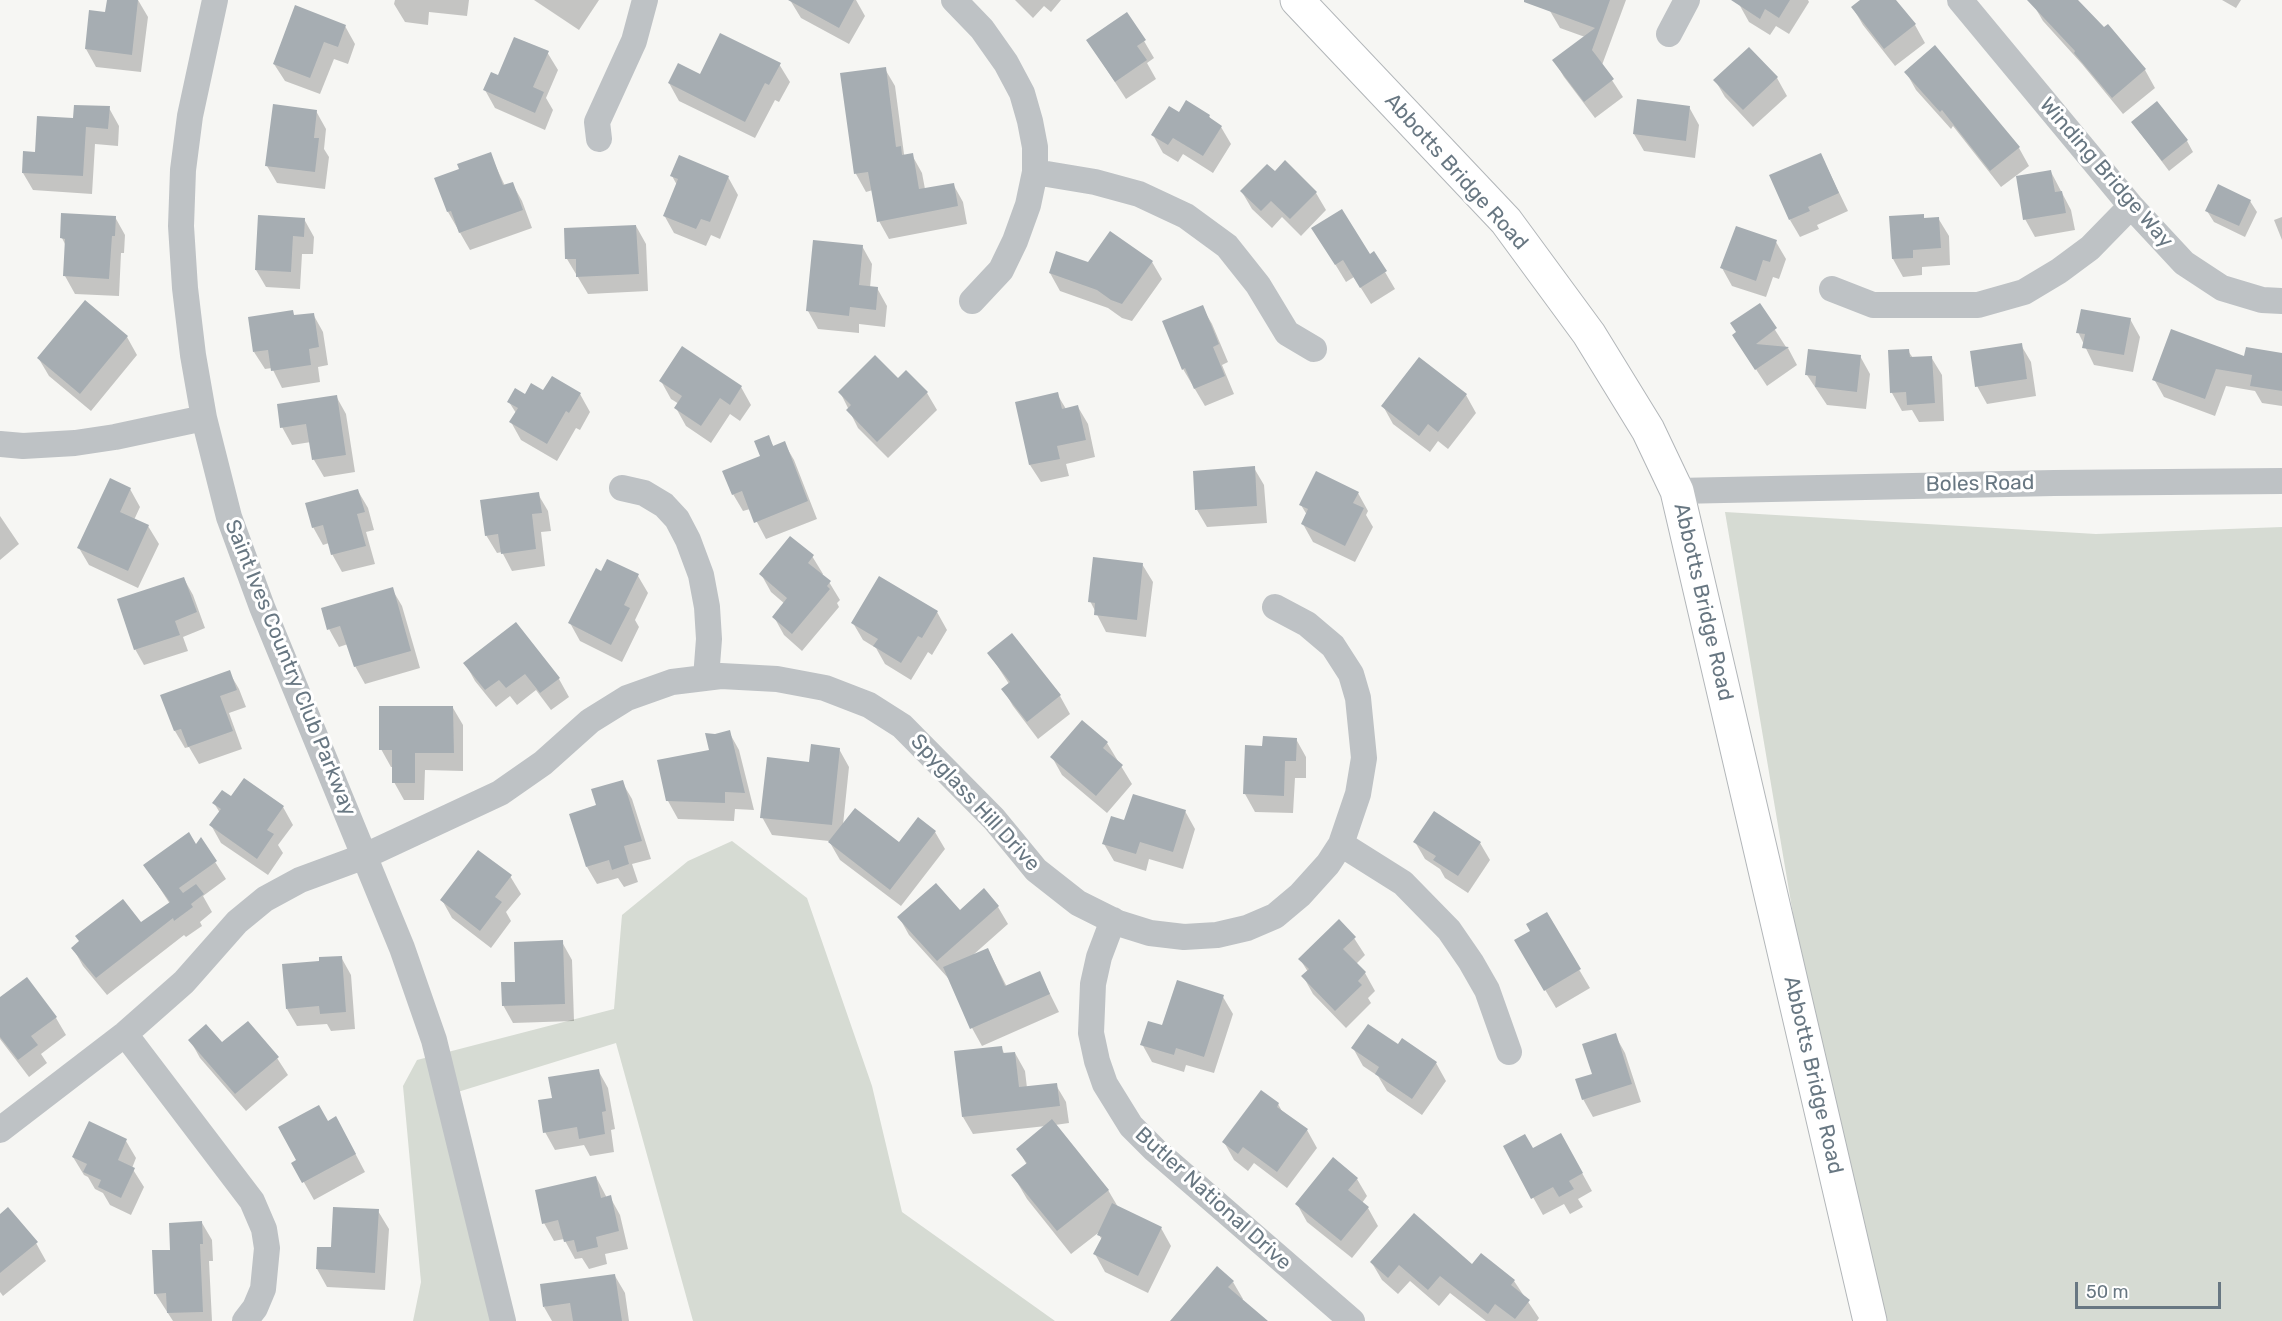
<!DOCTYPE html>
<html>
<head>
<meta charset="utf-8">
<style>
	body { margin:0 }
	#map { position:relative; width:2282px; height:1321px; overflow:hidden; background:#f6f6f3; font-family:Rubik,sans-serif }
	canvas { display:block }
	.scale { position:absolute; left:2075px; top:1282px; width:146px; height:27px; box-sizing:border-box; border:3px solid #687782; border-top:0; padding-left:8px; font-size:18px; line-height:21px; white-space:nowrap; color:#687782; -webkit-text-stroke:4px #fff; paint-order:stroke }
</style>
</head>
<body>
<div id="map">
<canvas width="2282" height="1321"></canvas>
<div class="scale">50 m</div>
</div>
<script>
const g = document.querySelector('canvas').getContext('2d');
g.lineJoin = 'round';
function paint(path, color) {
  g.fillStyle = color;
  g.fill(path, 'evenodd');
}
function poly(rows) {
  const path = new Path2D();
  for (const r of rows) {
    path.moveTo(r[0], r[1]);
    for (let i = 2; i < r.length; i += 2) path.lineTo(r[i], r[i + 1]);
  }
  return path;
}
function stroke(path, color, width, dash) {
  g.strokeStyle = color;
  g.lineWidth = width;
  g.lineCap = dash ? 'butt' : 'round';
  g.setLineDash(dash || []);
  g.stroke(path);
}
function write(font, color, halo, rows, align = 'center') {
  g.font = font + ' Rubik,sans-serif';
  g.lineWidth = 6;
  g.setLineDash([]);
  g.textBaseline = 'middle';
  g.strokeStyle = halo;
  g.fillStyle = color;
  for (const [text, x, y, turn = 0] of rows) {
    g.save();
    g.translate(x, y);
    g.rotate((+turn || 0) * Math.PI / 180);
    g.textAlign = isNaN(turn) ? turn : align;
    if (halo) g.strokeText(text, 0, 0);
    g.fillText(text, 0, 0);
    g.restore();
  }
}
paint(poly([
	[1725,512,2096,534,2282,527,2282,1321,1881,1321,1796,932],
	[732,841,807,898,872,1086,902,1212,1055,1321,693,1321,616,1043,448,1095,492,1321,413,1321,421,1282,403,1086,417,1060,614,1009,622,915,688,861]
]), '#d6dbd3');
paint(poly([
	[109,0,138,0,148,17,141,72,96,67,86,49,107,14],
	[395,0,469,0,467,16,429,12,428,25,405,22,394,4],
	[534,0,599,0,579,30],
	[790,0,856,0,865,16,849,44,801,18],
	[1015,0,1061,0,1051,12,1044,6,1033,18],
	[1554,0,1626,0,1602,65,1623,97,1595,118,1564,77,1554,60,1585,37,1560,28,1550,11],
	[1742,0,1808,0,1809,2,1789,34,1776,26,1770,35,1749,22,1739,4],
	[1862,0,1894,0,1915,25,1925,43,1895,66,1863,25,1853,8],
	[2036,0,2076,0,2104,29,2108,26,2145,70,2155,88,2123,114,2082,64,2043,21,2033,4],
	[2222,0,2241,0,2236,8],
	[345,26,355,44,348,64,334,59,320,94,285,81,274,64],
	[1088,41,1144,41,1154,58,1147,63,1156,79,1126,99],
	[1934,47,2019,148,2029,166,2001,187,1953,126,1951,129,1916,90,1906,72],
	[1749,49,1777,78,1787,96,1753,127,1725,97,1715,80],
	[547,52,558,70,546,98,553,110,545,130,495,108,485,90],
	[779,64,790,82,779,102,775,100,755,138,679,101,669,83,701,76],
	[885,69,895,86,904,154,905,156,912,155,922,173,925,189,953,184,963,202,967,224,889,239,879,221,873,190,866,192,856,174,841,74],
	[1689,107,1699,125,1695,158,1644,151,1634,134],
	[109,108,119,126,118,146,95,144,92,194,33,190,23,173,37,153,74,120],
	[316,111,326,129,324,149,329,157,325,189,277,183,267,166],
	[1179,114,1209,116,1212,121,1221,127,1231,144,1213,173,1183,154,1178,162,1163,153,1153,135],
	[2132,122,2187,141,2193,152,2169,171],
	[490,154,505,186,512,183,522,201,532,228,470,250,448,212,461,170],
	[1821,155,1848,211,1817,225,1819,229,1800,237,1790,220],
	[2051,172,2071,210,2075,230,2035,237,2025,219],
	[1275,173,1316,193,1326,210,1301,236,1282,217,1272,228,1252,209,1242,192],
	[672,176,728,177,738,195,720,239,711,235,706,246,674,233,664,215,677,185],
	[2250,201,2257,212,2245,237,2214,222,2207,211],
	[1923,216,1925,219,1938,218,1949,236,1950,265,1922,267,1922,275,1903,277,1893,259,1891,218],
	[115,217,125,235,124,253,121,253,119,296,75,294,65,276,66,246,62,238],
	[2282,217,2282,240,2274,220],
	[304,219,314,237,313,254,302,254,300,289,266,287,256,270],
	[636,226,646,244,648,291,588,294,567,259],
	[1776,242,1786,259,1779,279,1773,277,1766,297,1732,286,1722,268],
	[862,246,872,264,870,288,877,288,887,306,885,327,859,324,859,333,818,329,808,311],
	[1324,246,1370,256,1385,272,1395,289,1371,304,1354,277,1346,282],
	[1152,262,1162,279,1132,321,1122,318,1108,308,1060,291,1050,273],
	[86,302,127,337,137,355,91,411,49,376,39,359],
	[1759,305,1786,347,1784,348,1788,348,1797,365,1767,386,1734,336],
	[1202,307,1212,324,1228,362,1222,365,1234,394,1205,406,1183,369],
	[292,312,295,317,313,314,323,332,328,365,318,367,320,382,282,388,272,368,265,369,254,352],
	[2130,319,2140,337,2133,372,2094,365,2078,332],
	[2021,345,2031,362,2036,396,1987,404,1977,386],
	[1908,351,1913,358,1931,357,1942,375,1944,421,1919,422,1912,410,1902,411,1892,393,1889,352],
	[2282,355,2282,406,2262,403,2255,391,2226,386,2215,416,2164,397,2154,379,2246,358],
	[1860,356,1870,374,1866,409,1827,405,1807,375],
	[1419,359,1466,395,1476,413,1448,449,1438,441,1430,452,1393,424,1383,406],
	[898,380,927,393,937,410,888,458,858,428,840,392],
	[661,381,741,387,751,405,740,421,730,414,711,443,686,426,676,408,679,404,671,399],
	[543,392,580,394,590,412,580,430,576,428,557,461,521,440,511,422,516,413,509,402],
	[1057,394,1066,409,1078,407,1088,424,1095,457,1066,464,1069,476,1041,482,1030,465,1017,403],
	[336,396,346,414,355,472,324,477,314,460,311,442,292,445,282,427],
	[768,437,774,447,784,443,794,460,817,519,766,539,750,509,743,511,733,494,762,457],
	[1254,468,1264,485,1267,523,1207,527,1197,510],
	[130,489,140,507,134,520,148,526,159,544,138,588,89,565,79,548],
	[358,491,368,508,374,530,366,532,375,564,342,572,332,554,329,543,323,545,313,527],
	[1358,493,1368,511,1366,515,1373,527,1355,562,1313,542,1303,524,1307,515,1301,505],
	[538,494,548,511,551,531,541,532,545,566,512,571,502,552,497,553,486,535],
	[0,516,19,544,0,560],
	[812,556,823,574,821,576,829,582,840,600,837,603,839,607,802,651,784,635,774,617,785,604,771,592,761,574],
	[1142,564,1153,582,1146,637,1106,632,1090,601],
	[602,573,638,576,648,593,635,620,639,627,622,662,580,641,570,623],
	[184,579,193,595,205,628,183,637,188,651,144,665,135,649],
	[392,589,402,606,420,668,365,684,355,666,348,644,339,647,329,629],
	[937,612,947,630,932,655,928,652,911,680,885,664,876,648,863,640,853,623],
	[516,624,559,679,569,697,551,710,536,690,517,705,510,696,496,707,475,681,465,663],
	[1012,635,1060,696,1070,714,1038,739,1013,706,1003,689,1009,684,989,653],
	[229,672,239,689,246,707,229,713,242,749,199,764,189,747,185,748,175,731,162,695],
	[453,708,463,725,463,771,425,770,424,800,404,800,394,782,394,767,391,767,381,749],
	[729,732,739,750,754,810,735,809,734,821,678,819,668,801,711,751,715,735],
	[1296,739,1306,757,1306,778,1295,778,1293,813,1255,812,1245,794,1246,746,1264,747],
	[1107,743,1132,784,1107,813,1062,775,1052,757],
	[839,749,849,767,843,825,899,844,935,832,945,849,901,906,840,860,829,841,772,835,762,817,811,763],
	[622,782,632,799,651,859,632,864,638,882,624,887,618,878,597,884,587,867,598,806],
	[232,798,283,807,293,825,278,845,283,853,268,875,221,843,211,825,220,813,214,803],
	[1185,811,1195,829,1183,869,1149,859,1146,871,1114,861,1104,844],
	[201,840,226,879,203,896,212,912,200,922,202,926,186,937,184,935,107,995,83,966,73,948,141,924,170,904,145,865,196,846],
	[1415,842,1480,843,1490,860,1468,893,1445,878,1440,869,1425,859],
	[510,876,521,894,506,912,511,921,491,948,452,918,442,900],
	[984,890,998,907,1008,924,973,955,988,950,1007,987,1039,972,1059,1012,982,1046,972,1028,949,977,948,978,909,935,899,917,960,912],
	[1546,914,1590,988,1556,1008,1516,941,1532,931],
	[1354,938,1365,955,1356,964,1365,973,1375,991,1368,998,1371,1003,1346,1028,1313,994,1303,976,1308,972,1300,959],
	[562,942,572,960,574,1021,513,1023,503,1005,516,984],
	[341,957,351,975,355,1029,331,1031,327,1024,297,1026,287,1009,321,963],
	[1223,997,1233,1014,1214,1073,1186,1065,1184,1072,1152,1062,1142,1044,1163,1027],
	[0,1009,56,1018,66,1035,41,1054,47,1063,29,1077,0,1039],
	[1615,1035,1625,1053,1641,1102,1593,1117,1583,1099,1593,1075],
	[190,1040,222,1045,277,1058,288,1075,246,1111,200,1058],
	[1398,1046,1436,1063,1446,1081,1422,1115,1387,1091,1378,1076,1363,1066,1353,1048],
	[1001,1047,1005,1055,1015,1053,1025,1071,1027,1088,1056,1085,1066,1102,1069,1123,1055,1125,1108,1190,1118,1207,1161,1228,1171,1246,1148,1293,1105,1272,1095,1254,1102,1240,1098,1233,1071,1254,1027,1199,1013,1175,1027,1165,1018,1149,1046,1126,973,1134,963,1117],
	[598,1070,608,1088,615,1129,611,1130,614,1152,590,1156,584,1145,555,1150,545,1132,553,1099],
	[1262,1092,1278,1104,1283,1113,1307,1130,1317,1148,1287,1188,1254,1163,1248,1171,1234,1160,1224,1142],
	[328,1123,346,1136,365,1172,314,1200,293,1163,298,1161],
	[1561,1135,1592,1191,1578,1199,1583,1207,1570,1214,1564,1204,1543,1215,1505,1147,1532,1150],
	[126,1141,136,1158,132,1168,144,1187,131,1215,110,1205,103,1193,95,1189,88,1177,84,1175,73,1157],
	[596,1177,607,1198,610,1197,620,1215,628,1249,605,1254,607,1264,589,1269,582,1258,575,1259,564,1239,554,1241,544,1223],
	[1357,1179,1367,1196,1362,1203,1368,1208,1378,1226,1352,1258,1307,1222,1297,1204],
	[378,1211,389,1229,385,1290,327,1287,317,1269,318,1248,333,1249],
	[0,1216,36,1243,46,1261,3,1296,0,1292],
	[202,1223,212,1240,213,1261,209,1261,212,1321,173,1321,155,1293,171,1251],
	[1372,1263,1472,1266,1514,1281,1539,1318,1537,1321,1486,1321,1450,1293,1439,1306,1410,1281,1398,1294,1382,1280],
	[615,1276,625,1293,629,1321,552,1321,544,1307],
	[1233,1282,1243,1299,1241,1301,1262,1321,1180,1321]
]), '#0003');
paint(poly([
	[107,0,138,0,132,55,85,49,89,10,105,12],
	[788,0,854,0,839,28],
	[1524,0,1610,0,1592,50,1614,79,1584,102,1552,60,1595,28,1524,2],
	[1731,0,1790,0,1779,18,1765,9,1760,19],
	[1860,0,1896,0,1916,24,1884,49,1851,7],
	[2027,0,2078,0,2104,27,2108,24,2146,69,2112,98,2074,53,2075,51],
	[295,5,346,25,338,47,324,42,310,78,273,64],
	[1127,12,1146,40,1137,46,1147,60,1115,82,1086,40],
	[720,33,781,63,769,85,765,83,745,122,668,83,678,63,700,74],
	[514,37,549,51,533,87,544,92,535,113,483,90,491,72,498,75],
	[1935,45,2020,147,1990,171,1942,110,1940,112,1904,72],
	[1749,47,1778,77,1743,110,1713,80],
	[886,67,896,147,901,146,902,155,913,153,919,189,954,183,958,206,877,222,868,172,854,174,840,73],
	[1637,99,1690,106,1686,141,1633,134],
	[1186,100,1210,115,1209,117,1222,126,1203,156,1173,138,1168,145,1151,135,1169,106,1179,112],
	[2157,101,2188,140,2162,161,2131,122],
	[273,104,317,110,314,138,319,138,315,172,265,166],
	[74,105,110,106,108,129,86,127,83,176,22,173,23,151,35,152,37,116,73,118],
	[491,152,503,185,513,182,523,210,459,233,451,211,447,212,434,178,459,169,457,164],
	[1821,153,1839,193,1808,207,1810,211,1789,220,1769,175],
	[679,155,729,176,710,222,701,219,696,229,663,216,678,179,670,176],
	[1285,160,1317,192,1290,219,1271,201,1261,211,1240,191,1267,164,1275,171],
	[2051,170,2055,192,2062,191,2066,213,2023,220,2016,176],
	[2218,184,2251,200,2239,226,2205,211],
	[1342,209,1370,254,1374,251,1387,271,1360,288,1343,260,1335,265,1311,228],
	[61,213,116,216,115,236,112,236,109,279,63,276,65,239,60,238],
	[1924,214,1924,218,1939,217,1941,248,1913,250,1913,258,1892,259,1889,216],
	[258,215,305,218,304,237,293,236,291,272,255,270],
	[636,225,639,274,576,277,576,259,565,259,564,228],
	[1736,226,1777,240,1770,262,1763,260,1756,281,1720,268],
	[1110,231,1153,261,1122,304,1111,300,1097,290,1049,273,1056,251,1088,262],
	[813,240,863,245,859,285,878,287,876,310,850,307,849,316,806,311],
	[85,300,128,336,80,394,37,358],
	[1760,303,1777,328,1756,344,1789,347,1755,370,1732,335,1736,332,1730,323],
	[1203,305,1219,344,1213,347,1225,376,1194,389,1185,368,1182,370,1162,321],
	[2081,309,2131,318,2124,355,2082,348,2085,334,2076,333],
	[293,310,294,315,314,313,319,347,309,349,311,365,271,371,268,350,253,352,248,317],
	[2171,329,2244,356,2246,347,2282,353,2282,391,2250,386,2252,375,2216,369,2205,399,2152,380],
	[2022,343,2027,379,1975,387,1970,351],
	[682,346,742,386,730,405,720,398,701,426,674,408,682,396,659,381],
	[1808,349,1861,355,1857,392,1815,387,1816,376,1805,375],
	[1909,349,1910,357,1932,356,1935,403,1907,405,1906,392,1890,393,1888,350],
	[875,355,898,378,906,370,928,392,877,442,846,410,851,405,838,392],
	[1419,357,1467,394,1438,432,1428,424,1419,436,1381,406],
	[552,376,581,393,569,413,566,411,547,444,509,422,518,408,507,402,515,388,525,394,531,383,543,390],
	[1058,392,1062,409,1078,405,1086,440,1057,446,1060,459,1029,465,1015,402],
	[337,395,346,455,312,460,306,424,280,428,277,404],
	[769,435,773,446,785,441,808,501,754,523,742,491,732,495,722,471,760,456,754,441],
	[1255,466,1257,506,1195,510,1193,471],
	[1316,471,1359,492,1353,503,1364,508,1345,546,1301,524,1308,509,1299,505],
	[110,478,131,488,120,512,149,525,128,571,77,548],
	[358,489,365,512,357,514,366,546,331,555,323,525,312,528,305,503],
	[539,492,542,513,532,514,536,549,501,554,498,534,485,536,480,500],
	[790,536,814,555,808,563,831,581,827,586,830,589,792,634,772,617,787,598,759,574],
	[1093,557,1143,563,1137,620,1094,615,1095,603,1088,602],
	[607,559,639,574,624,605,630,608,611,645,568,623,596,568,601,571],
	[879,576,938,611,922,638,918,636,901,663,873,646,878,639,851,623],
	[184,577,197,612,175,621,180,635,134,650,117,599],
	[393,587,411,651,354,667,340,626,327,630,321,608],
	[516,622,560,678,540,693,525,674,506,688,499,680,485,690,463,663],
	[1012,633,1061,695,1027,722,1001,689,1010,682,987,653],
	[230,670,237,690,220,696,233,731,188,747,181,729,174,731,160,695],
	[379,706,453,706,454,753,415,753,415,783,392,783,392,750,379,750],
	[1082,720,1108,742,1103,748,1123,765,1096,796,1050,757],
	[730,730,745,793,725,792,725,803,666,801,657,760,709,750,705,733,715,734],
	[1263,736,1297,738,1296,761,1285,761,1284,796,1243,794,1245,745,1262,746],
	[811,744,840,748,832,825,760,818,767,757,809,762],
	[244,778,284,806,267,830,274,834,257,859,209,825,221,809,212,803,222,790,231,796],
	[623,780,642,841,624,846,629,864,612,870,609,860,586,867,569,814,596,805,591,789],
	[1133,794,1186,810,1173,852,1140,842,1136,854,1102,844,1111,816,1124,820],
	[855,808,899,842,918,817,936,831,890,890,828,842],
	[1434,811,1481,842,1458,876,1433,860,1436,856,1413,842],
	[189,832,196,844,201,837,217,861,179,888,183,893,196,884,204,894,191,904,193,907,174,921,173,918,96,978,71,948,79,941,75,936,123,899,141,922,170,902,143,865],
	[478,850,512,875,495,897,502,902,480,931,440,900],
	[936,883,960,910,984,888,999,906,937,961,897,917],
	[1547,912,1581,969,1544,991,1514,940,1530,931,1526,924],
	[1339,919,1356,937,1343,949,1366,972,1358,981,1362,985,1335,1011,1301,976,1309,969,1298,959],
	[563,940,565,1004,502,1006,501,982,515,982,514,942],
	[988,948,1005,986,1040,971,1050,994,970,1029,943,967],
	[342,956,346,1012,320,1014,319,1006,286,1009,282,964,319,961,319,957],
	[27,977,57,1017,31,1036,38,1045,18,1060,0,1037,0,997],
	[1177,980,1224,995,1204,1057,1176,1048,1174,1055,1140,1045,1148,1021,1162,1025],
	[248,1021,279,1057,235,1094,188,1040,206,1024,222,1042],
	[1368,1024,1398,1044,1402,1038,1437,1062,1412,1099,1375,1074,1379,1067,1351,1048],
	[1616,1033,1632,1084,1582,1100,1575,1079,1592,1074,1582,1044],
	[1002,1046,1003,1053,1015,1052,1019,1087,1057,1083,1060,1106,962,1117,954,1051],
	[599,1069,606,1111,602,1112,605,1134,579,1139,577,1127,543,1133,538,1100,552,1098,548,1077],
	[1261,1090,1279,1103,1277,1107,1308,1129,1277,1172,1243,1147,1238,1154,1222,1142],
	[319,1105,328,1121,336,1116,356,1154,302,1183,291,1163,296,1160,278,1127],
	[1052,1119,1109,1190,1057,1231,1011,1175,1027,1163,1016,1149],
	[89,1121,127,1139,118,1160,135,1168,121,1198,98,1187,101,1180,83,1172,87,1164,72,1157],
	[1561,1133,1583,1173,1569,1181,1574,1189,1559,1197,1553,1187,1531,1199,1503,1146,1525,1134,1533,1148],
	[1333,1157,1358,1178,1348,1190,1369,1207,1341,1241,1295,1204],
	[596,1176,601,1198,611,1195,619,1231,596,1237,598,1247,577,1252,574,1240,564,1242,558,1220,542,1224,535,1190],
	[1112,1203,1162,1227,1138,1276,1093,1254,1102,1237,1097,1235],
	[8,1207,38,1242,0,1273,0,1214],
	[333,1207,379,1209,375,1273,316,1269,317,1247,331,1247],
	[1414,1213,1472,1264,1481,1253,1515,1280,1511,1285,1530,1300,1515,1319,1495,1304,1488,1314,1440,1276,1428,1290,1399,1265,1388,1278,1370,1262],
	[202,1221,203,1244,200,1244,203,1312,167,1313,166,1293,154,1294,152,1250,170,1250,169,1223],
	[1217,1266,1234,1281,1228,1287,1268,1321,1170,1321],
	[615,1274,622,1321,573,1321,570,1303,543,1307,540,1284]
]), '#a6adb2');
const major = poly([
	[1297,0,1506,221,1589,334,1648,430,1677,491,1870,1321]
]);
stroke(major, '#b2b6b9', 35);
stroke(poly([
	[215,0,190,116,183,170,181,226,185,288,193,355,204,418,229,517,262,607,402,948,434,1040,503,1321],
	[954,0,982,29,1006,63,1022,93,1030,121,1035,147,1035,172,1028,205,1015,241,1001,270,972,301],
	[1960,0,2131,206,2184,263,2222,288,2262,300,2282,301],
	[1669,34,1687,0],
	[599,139,597,122,634,41,645,0],
	[1035,172,1095,182,1139,194,1186,216,1227,246,1258,285,1287,333,1314,349],
	[1832,289,1873,305,1978,305,2024,292,2059,271,2090,248,2131,206],
	[0,444,23,446,75,443,115,437,204,418],
	[622,488,644,493,664,505,677,519,688,540,701,575,707,607,709,639,706,678],
	[1677,491,2054,483,2282,481],
	[1341,844,1403,883,1449,930,1471,962,1487,990,1509,1052],
	[1113,920,1099,957,1093,984,1091,1033,1097,1061,1105,1084,1131,1126,1155,1150,1352,1321],
	[125,1034,252,1201,264,1229,267,1248,263,1289,255,1308,245,1321],
	[0,1130,125,1034,184,982,237,922,265,899,300,880,365,856,500,793,543,763,590,721,627,698,672,682,721,676,777,679,825,688,869,705,902,726,994,819,1036,870,1078,903,1118,923,1150,933,1184,937,1217,935,1247,928,1275,916,1300,895,1328,864,1341,844,1358,794,1364,758,1358,698,1351,674,1333,646,1307,624,1275,607]
]), '#bec2c5', 26);
stroke(major, '#fff', 33);
write('21px', '#687782', '#fff', [
	["Abbotts Bridge Road",1456,172,48],
	["Winding Bridge Way",2106,173,49],
	["Boles Road",1980,484,-1],
	["Abbotts Bridge Road",1703,602,77],
	["Saint Ives Country Club Parkway",290,668,68],
	["Spyglass Hill Drive",975,803,47],
	["Abbotts Bridge Road",1813,1075,77],
	["Butler National Drive",1213,1199,42]
]);
</script>
</body>
</html>
